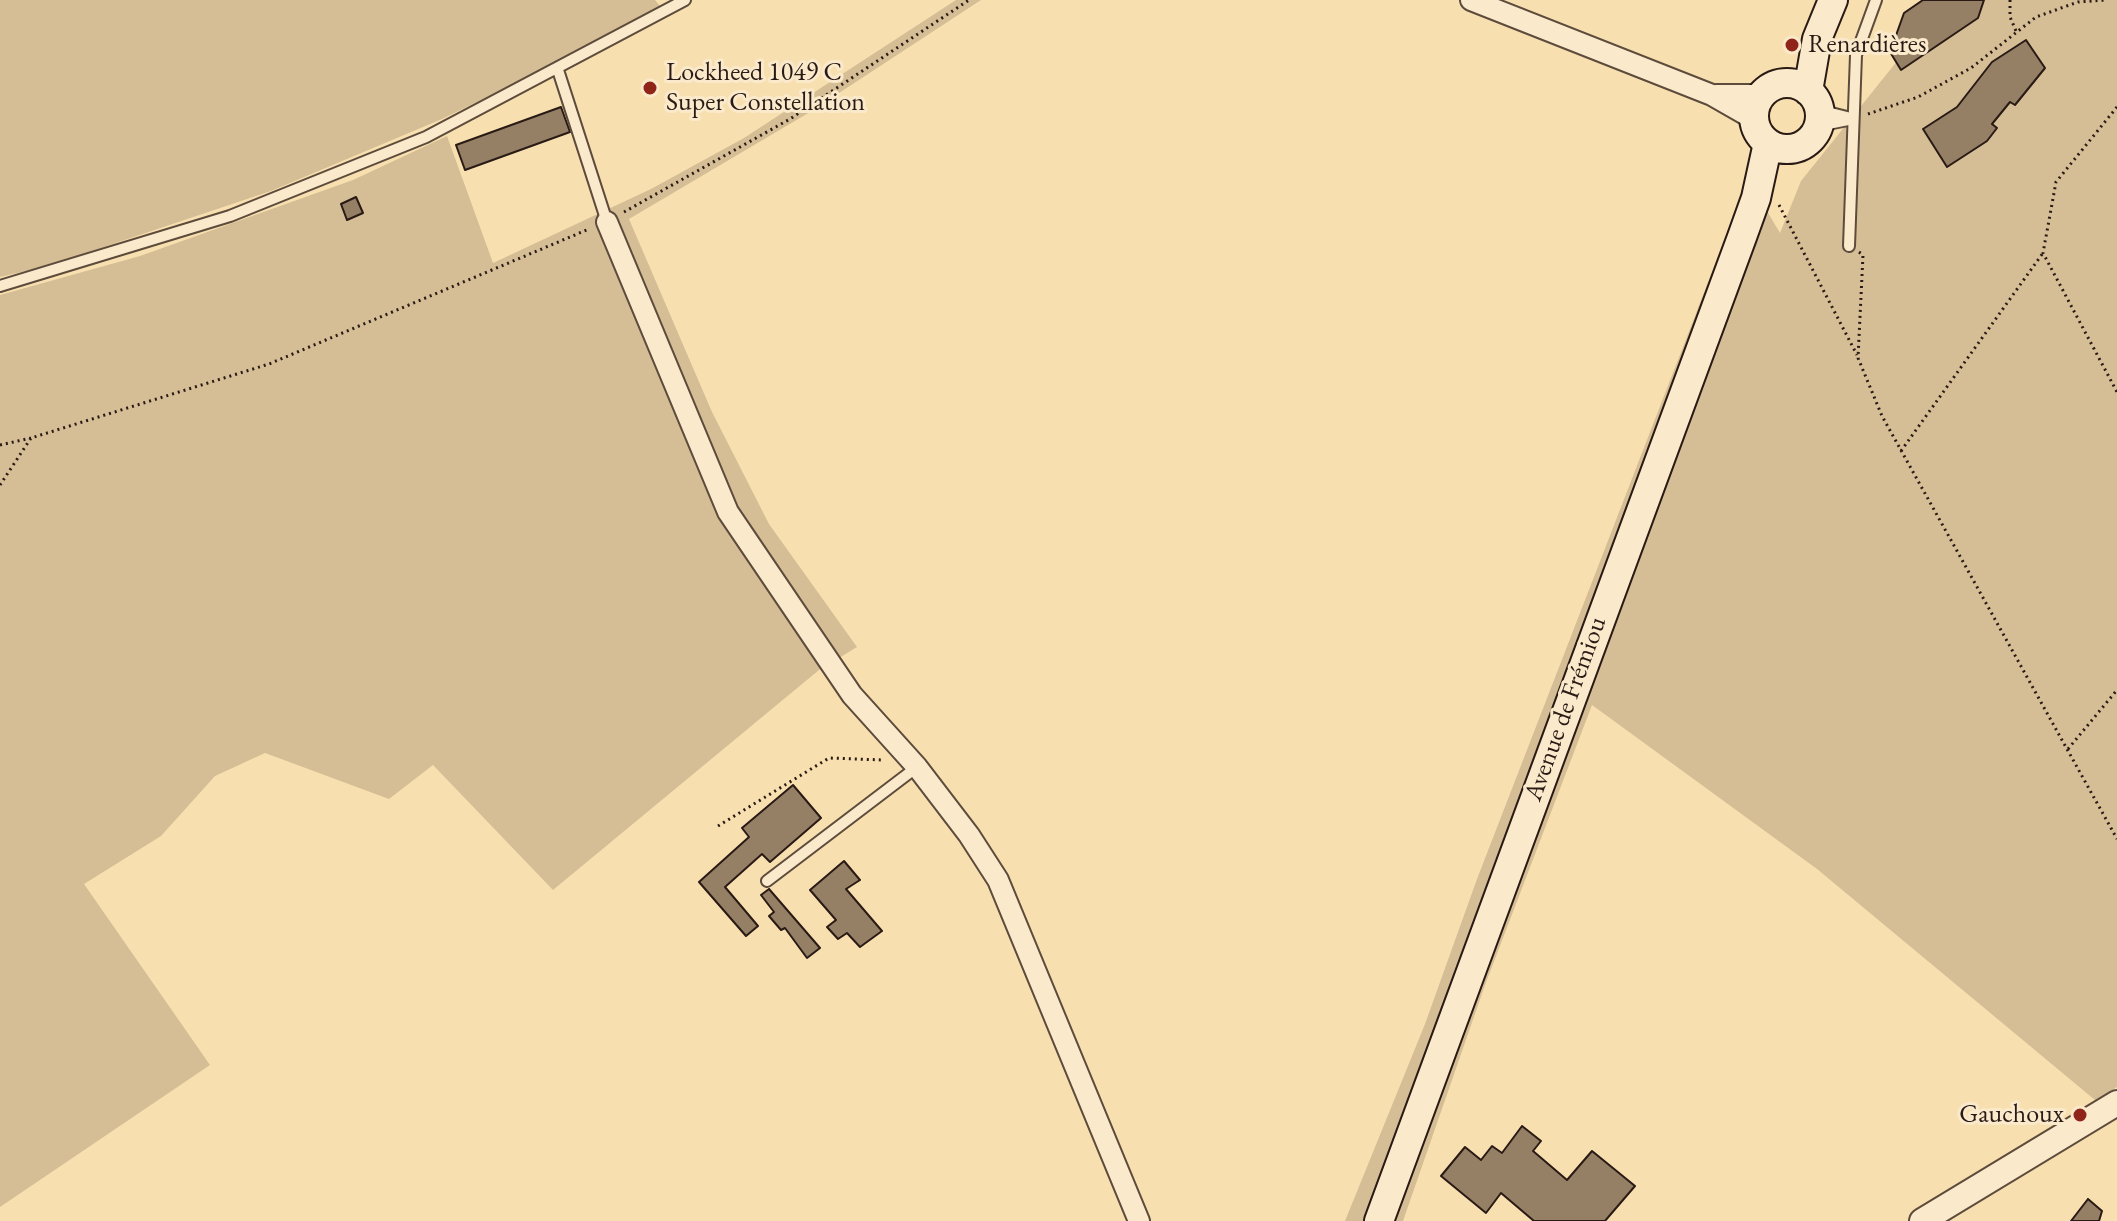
<!DOCTYPE html>
<html>
<head>
<meta charset="utf-8">
<style>
	body { margin:0 }
	canvas { display:block; background:#f8dfaf }
</style>
</head>
<body>
<canvas width="2117" height="1221"></canvas>
<script>
const g = document.querySelector('canvas').getContext('2d');
g.lineJoin = 'round';
function paint(path, color) {
  g.fillStyle = color;
  g.fill(path, 'evenodd');
}
function poly(rows) {
  const path = new Path2D();
  for (const r of rows) {
    if (r.length === 3) {
      path.moveTo(r[0] + r[2], r[1]);
      path.arc(r[0], r[1], r[2], 0, 2 * Math.PI);
      continue;
    }
    path.moveTo(r[0], r[1]);
    for (let i = 2; i < r.length; i += 2) path.lineTo(r[i], r[i + 1]);
  }
  return path;
}
function stroke(path, color, width, dash) {
  g.strokeStyle = color;
  g.lineWidth = width;
  g.lineCap = dash ? 'butt' : 'round';
  g.setLineDash(dash || []);
  g.stroke(path);
}
function write(font, color, halo, rows, align = 'center') {
  g.font = font + ' "EB Garamond",serif';
  g.lineWidth = 6;
  g.setLineDash([]);
  g.textBaseline = 'middle';
  g.strokeStyle = halo;
  g.fillStyle = color;
  for (const [text, x, y, turn = 0] of rows) {
    g.save();
    g.translate(x, y);
    g.rotate((+turn || 0) * Math.PI / 180);
    g.textAlign = isNaN(turn) ? turn : align;
    if (halo) g.strokeText(text, 0, 0);
    g.fillText(text, 0, 0);
    g.restore();
  }
}
paint(poly([
	[0,0,655,0,660,6,553,65,442,119,271,191,47,266,0,277],
	[956,0,981,0,810,112,629,219,712,412,769,524,857,647,819,670,553,890,433,765,389,799,265,753,215,776,161,836,84,884,210,1065,0,1207,0,295,140,256,353,180,447,136,493,263,651,189,744,138],
	[1946,0,2117,0,2117,1087,2095,1100,1817,869,1592,705,1485,985,1403,1221,1345,1221,1425,1024,1477,879,1748,179,1780,233,1801,181]
]), '#d5be95');
const building = poly([
	[1923,0,1984,0,1978,18,1901,70,1890,52,1904,13,1923,0],
	[2026,40,2045,68,2015,105,2010,102,1992,124,1997,128,1987,141,1947,167,1923,129,1957,107,1992,62,2026,40],
	[561,107,570,132,465,170,456,145,561,107],
	[356,197,363,213,347,220,341,204,356,197],
	[793,785,821,818,770,862,762,854,725,887,758,926,746,936,699,882,749,837,742,828,793,785],
	[844,861,860,880,846,889,882,931,860,947,847,933,838,939,827,927,836,920,810,890,844,861],
	[769,889,820,948,807,958,785,928,781,930,769,916,774,912,761,895,769,889],
	[1522,1126,1541,1141,1533,1151,1567,1180,1592,1151,1635,1186,1605,1221,1534,1221,1501,1193,1486,1213,1441,1176,1465,1147,1481,1160,1492,1146,1502,1153,1522,1126],
	[2088,1199,2102,1211,2099,1221,2071,1221,2088,1199]
]);
paint(building, '#958065');
stroke(building, '#291a15', 2);
const service = poly([
	[558,70,607,222],
	[1819,110,1847,117],
	[1818,126,1853,119],
	[1849,246,1856,55,1876,0],
	[0,286,230,216,426,137,685,0],
	[767,881,917,767]
]);
const minor = poly([
	[1471,0,1712,95,1754,119],
	[1716,95,1761,95],
	[607,222,728,512,852,695,917,767,969,835,998,880,1139,1221]
]);
const tertiary = poly([
	[1922,1221,2117,1103]
]);
const secondary = poly([
	[1787,116,33],
	[1808,91,1817,39,1833,0],
	[1379,1221,1742,237,1756,198,1768,143]
]);
stroke(service, '#5d4b3c', 14);
stroke(minor, '#5d4b3c', 24);
stroke(tertiary, '#5d4b3c', 28);
stroke(secondary, '#291a15', 32);
stroke(poly([
	[2010,0,2010,17,2016,31],
	[2117,107,2056,182,2043,253,2117,392],
	[1868,114,1918,97,1971,68,2036,17,2078,2,2106,0],
	[1779,205,1857,355],
	[624,212,790,119,969,0],
	[1859,252,1863,255,1858,358,1882,416,2117,839],
	[0,445,31,438],
	[1901,451,2043,253],
	[0,485,31,438,269,364,589,229],
	[2068,749,2117,690],
	[718,826,829,758,883,760]
]), '#291a15', 3, [2, 4]);
stroke(service, '#faeacb', 10);
stroke(minor, '#faeacb', 20);
stroke(tertiary, '#faeacb', 24);
stroke(secondary, '#faeacb', 28);
for (const [x, y, r, color] of [
	[1792,45,8,"#8f2418"],
	[650,88,8,"#8f2418"],
	[2080,1115,8,"#8f2418"]
]) {
  const dot = new Path2D();
  dot.arc(x, y, r, 0, 2 * Math.PI);
  g.fillStyle = color;
  g.fill(dot);
  stroke(dot, '#faeacb', 3);
}
write('26px', '#291a15', '#faeacb', [
	["Renardières",1808,45],
	["Lockheed 1049 C",666,73],
	["Super Constellation",666,103],
	["Gauchoux",2064,1115,"right"]
], 'left');
write('26px', '#291a15', '#faeacb', [
	["Avenue de Frémiou",1566,709,-70]
]);
</script>
</body>
</html>
